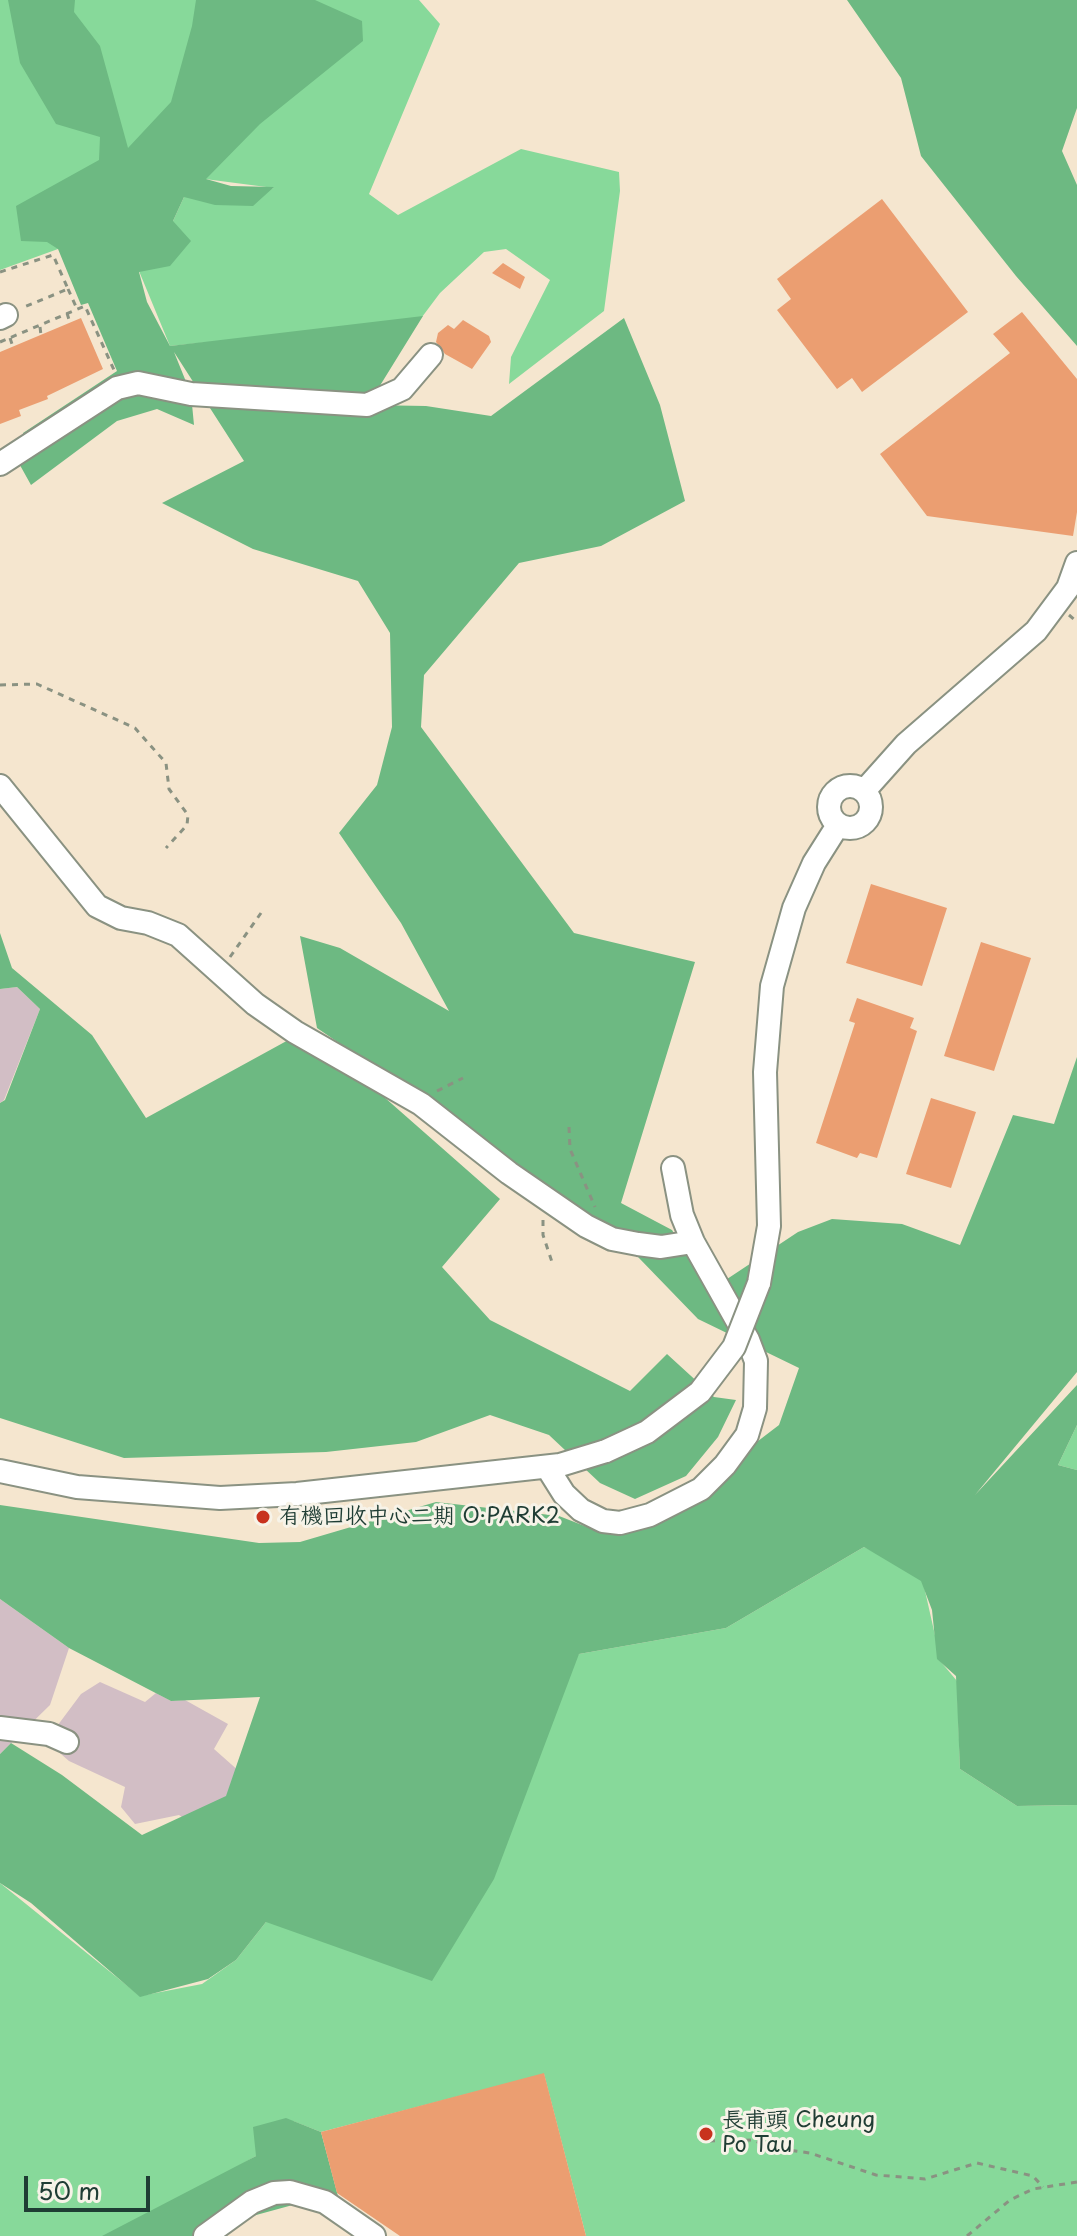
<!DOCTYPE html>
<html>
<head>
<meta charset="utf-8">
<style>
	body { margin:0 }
	#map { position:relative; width:1077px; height:2236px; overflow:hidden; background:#f5e6cf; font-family:"Playpen Sans",sans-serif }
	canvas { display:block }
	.scale { position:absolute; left:24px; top:2176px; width:126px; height:36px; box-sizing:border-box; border:4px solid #1f3d34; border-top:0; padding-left:10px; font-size:24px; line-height:28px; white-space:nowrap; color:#1f3d34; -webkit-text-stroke:6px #f7f3e8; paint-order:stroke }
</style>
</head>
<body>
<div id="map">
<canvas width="1077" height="2236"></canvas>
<div class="scale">50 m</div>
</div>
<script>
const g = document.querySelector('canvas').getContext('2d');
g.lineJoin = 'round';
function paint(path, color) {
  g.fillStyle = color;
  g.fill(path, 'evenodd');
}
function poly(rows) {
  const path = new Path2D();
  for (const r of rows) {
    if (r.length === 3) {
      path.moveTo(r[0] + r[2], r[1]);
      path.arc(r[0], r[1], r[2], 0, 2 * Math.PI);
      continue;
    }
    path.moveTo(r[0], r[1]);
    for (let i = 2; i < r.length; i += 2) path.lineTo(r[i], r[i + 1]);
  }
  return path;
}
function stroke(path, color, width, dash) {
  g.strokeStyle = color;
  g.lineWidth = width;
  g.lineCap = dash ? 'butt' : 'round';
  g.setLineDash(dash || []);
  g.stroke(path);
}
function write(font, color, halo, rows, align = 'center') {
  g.font = font + ' "Playpen Sans","LXGW WenKai TC",sans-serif';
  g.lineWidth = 6;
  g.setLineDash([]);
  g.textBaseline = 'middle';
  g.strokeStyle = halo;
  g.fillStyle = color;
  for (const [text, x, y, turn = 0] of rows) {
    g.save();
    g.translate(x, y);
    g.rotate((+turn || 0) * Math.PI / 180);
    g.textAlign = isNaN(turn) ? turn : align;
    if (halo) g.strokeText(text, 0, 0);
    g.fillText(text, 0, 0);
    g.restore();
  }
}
paint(poly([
	[17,987,40,1009,4,1100,0,1103,0,989],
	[0,1599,69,1648,50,1705,0,1754],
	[100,1682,145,1702,156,1693,171,1701,185,1700,228,1724,214,1749,249,1780,206,1834,179,1815,135,1824,121,1807,125,1787,69,1761,46,1741,81,1694]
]), '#d2bec5');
paint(poly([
	[0,0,419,0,440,24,369,194,398,215,521,149,619,172,620,191,604,311,509,384,511,357,550,280,506,249,484,252,440,293,419,321,170,346,139,271,173,221,184,197,274,188,205,179,58,249,0,270],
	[1077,1425,1077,1470,1058,1465],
	[864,1547,921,1573,941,1662,957,1681,960,1769,1017,1806,1077,1805,1077,2236,586,2236,544,2074,321,2132,293,2121,256,2156,115,2236,0,2236,0,1883,140,1996,202,1984,236,1960,266,1922,579,1654,726,1628]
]), '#87d99a');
paint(poly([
	[8,0,75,0,74,12,100,46,128,148,171,102,192,26,196,0,315,0,362,21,363,41,260,124,206,179,231,186,274,187,253,206,215,205,184,197,173,221,191,241,170,266,139,272,147,302,170,346,423,316,368,405,426,406,491,416,624,318,660,405,685,501,601,546,519,563,424,675,421,727,574,933,695,962,621,1203,672,1230,709,1291,798,1232,832,1219,902,1224,960,1245,1013,1115,1054,1124,1077,1057,1077,1372,975,1495,1077,1385,1077,1425,1058,1465,1077,1470,1077,1805,1017,1806,960,1769,956,1676,937,1659,932,1610,921,1581,864,1547,726,1628,579,1654,494,1879,432,1981,266,1922,236,1960,208,1979,140,1997,31,1903,0,1883,0,1754,11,1743,62,1775,142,1835,226,1796,260,1697,171,1701,69,1648,0,1599,0,1505,259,1543,300,1542,436,1502,559,1516,600,1532,650,1525,703,1501,745,1451,779,1425,799,1368,698,1319,609,1227,317,1028,300,936,340,948,449,1011,401,923,339,833,377,785,392,727,390,633,358,581,253,549,162,503,244,461,174,352,191,394,194,425,157,409,117,421,31,485,16,458,23,447,23,433,117,371,88,303,81,305,58,249,47,242,21,241,16,206,99,160,100,137,56,124,20,63],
	[847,0,1077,0,1077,108,1062,151,1077,185,1077,346,1016,276,921,156,901,78],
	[0,933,12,968,92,1035,146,1118,292,1038,367,1082,500,1199,442,1267,490,1320,630,1391,667,1354,714,1397,736,1400,718,1437,686,1476,635,1499,600,1483,549,1435,490,1415,416,1442,326,1452,124,1458,0,1418,0,1103,5,1100,40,1009,17,987,0,989],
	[286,2118,321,2132,339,2200,300,2203,216,2226,203,2236,102,2236,256,2156,253,2127]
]), '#6db982');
paint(poly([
	[882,199,968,312,862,392,852,378,837,389,777,310,791,299,777,279],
	[503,263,525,277,520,289,492,273],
	[1022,312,1077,379,1077,512,1073,536,927,516,880,454,1010,353,993,334],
	[81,318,103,369,47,396,48,399,19,410,21,416,0,424,0,352],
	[463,320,489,336,491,342,472,369,445,354,436,342,438,333,448,325,454,329],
	[871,884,947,908,922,986,846,963],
	[981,942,1031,958,994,1071,944,1056],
	[857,998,914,1018,910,1028,917,1031,877,1158,860,1153,857,1158,816,1143,855,1023,849,1021],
	[931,1098,976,1112,951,1188,906,1174],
	[544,2073,586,2236,400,2236,337,2193,321,2132]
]), '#eb9e71');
const minor = poly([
	[0,318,6,315],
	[0,464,117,388,138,383,191,394,367,405,402,389,431,355],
	[850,807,21],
	[0,786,97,906,121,918,148,923,178,935,255,1004,295,1032,421,1104,509,1173,586,1226,612,1239,638,1244,661,1247,693,1242],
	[864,791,906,744,1036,631,1068,588,1077,563],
	[759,1283,769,1226,765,1072,772,986,794,908,814,863,838,825],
	[547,1467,564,1494,581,1510,603,1521,620,1523,650,1515,701,1489,725,1465,747,1435,755,1408,756,1361,748,1340,693,1242,682,1215,673,1168],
	[0,1471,77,1487,220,1498,297,1494,560,1465,606,1451],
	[0,1728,49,1734,67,1742],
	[205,2236,252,2202,274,2193,290,2192,325,2202,374,2236]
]);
stroke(minor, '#8a9282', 26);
stroke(poly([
	[0,272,53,255,68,289,24,307],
	[68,289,77,309],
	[67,313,70,323],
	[40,327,41,335],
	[10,338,13,347],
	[0,342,85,306,114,370],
	[1069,615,1077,622],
	[0,685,37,684,135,728,166,763,169,789,188,815,187,825,166,848],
	[230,957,261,913],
	[437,1091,463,1078],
	[569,1127,570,1149,595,1207],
	[543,1220,543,1235,552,1262],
	[709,2141,752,2140,774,2148,810,2153,876,2175,925,2179,977,2163,1033,2176,1043,2187],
	[967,2236,1010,2200,1033,2189,1077,2182]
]), '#8a9282', 3, [6, 6]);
stroke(minor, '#fff', 22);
const minorBridge = poly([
	[606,1451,647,1432,700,1392,734,1347,759,1283]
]);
stroke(minorBridge, '#8a9282', 26, []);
stroke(minorBridge, '#fff', 22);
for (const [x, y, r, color] of [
	[263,1517,8,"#c8321e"],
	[706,2134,8,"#c8321e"]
]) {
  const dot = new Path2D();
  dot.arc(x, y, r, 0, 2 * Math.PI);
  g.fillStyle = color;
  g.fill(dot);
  stroke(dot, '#f7f3e8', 3);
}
write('22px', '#1f3d34', '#f7f3e8', [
	["有機回收中心二期 O·PARK2",279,1517],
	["長甫頭 Cheung",722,2121],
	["Po Tau",722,2146]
], 'left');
</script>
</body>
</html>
